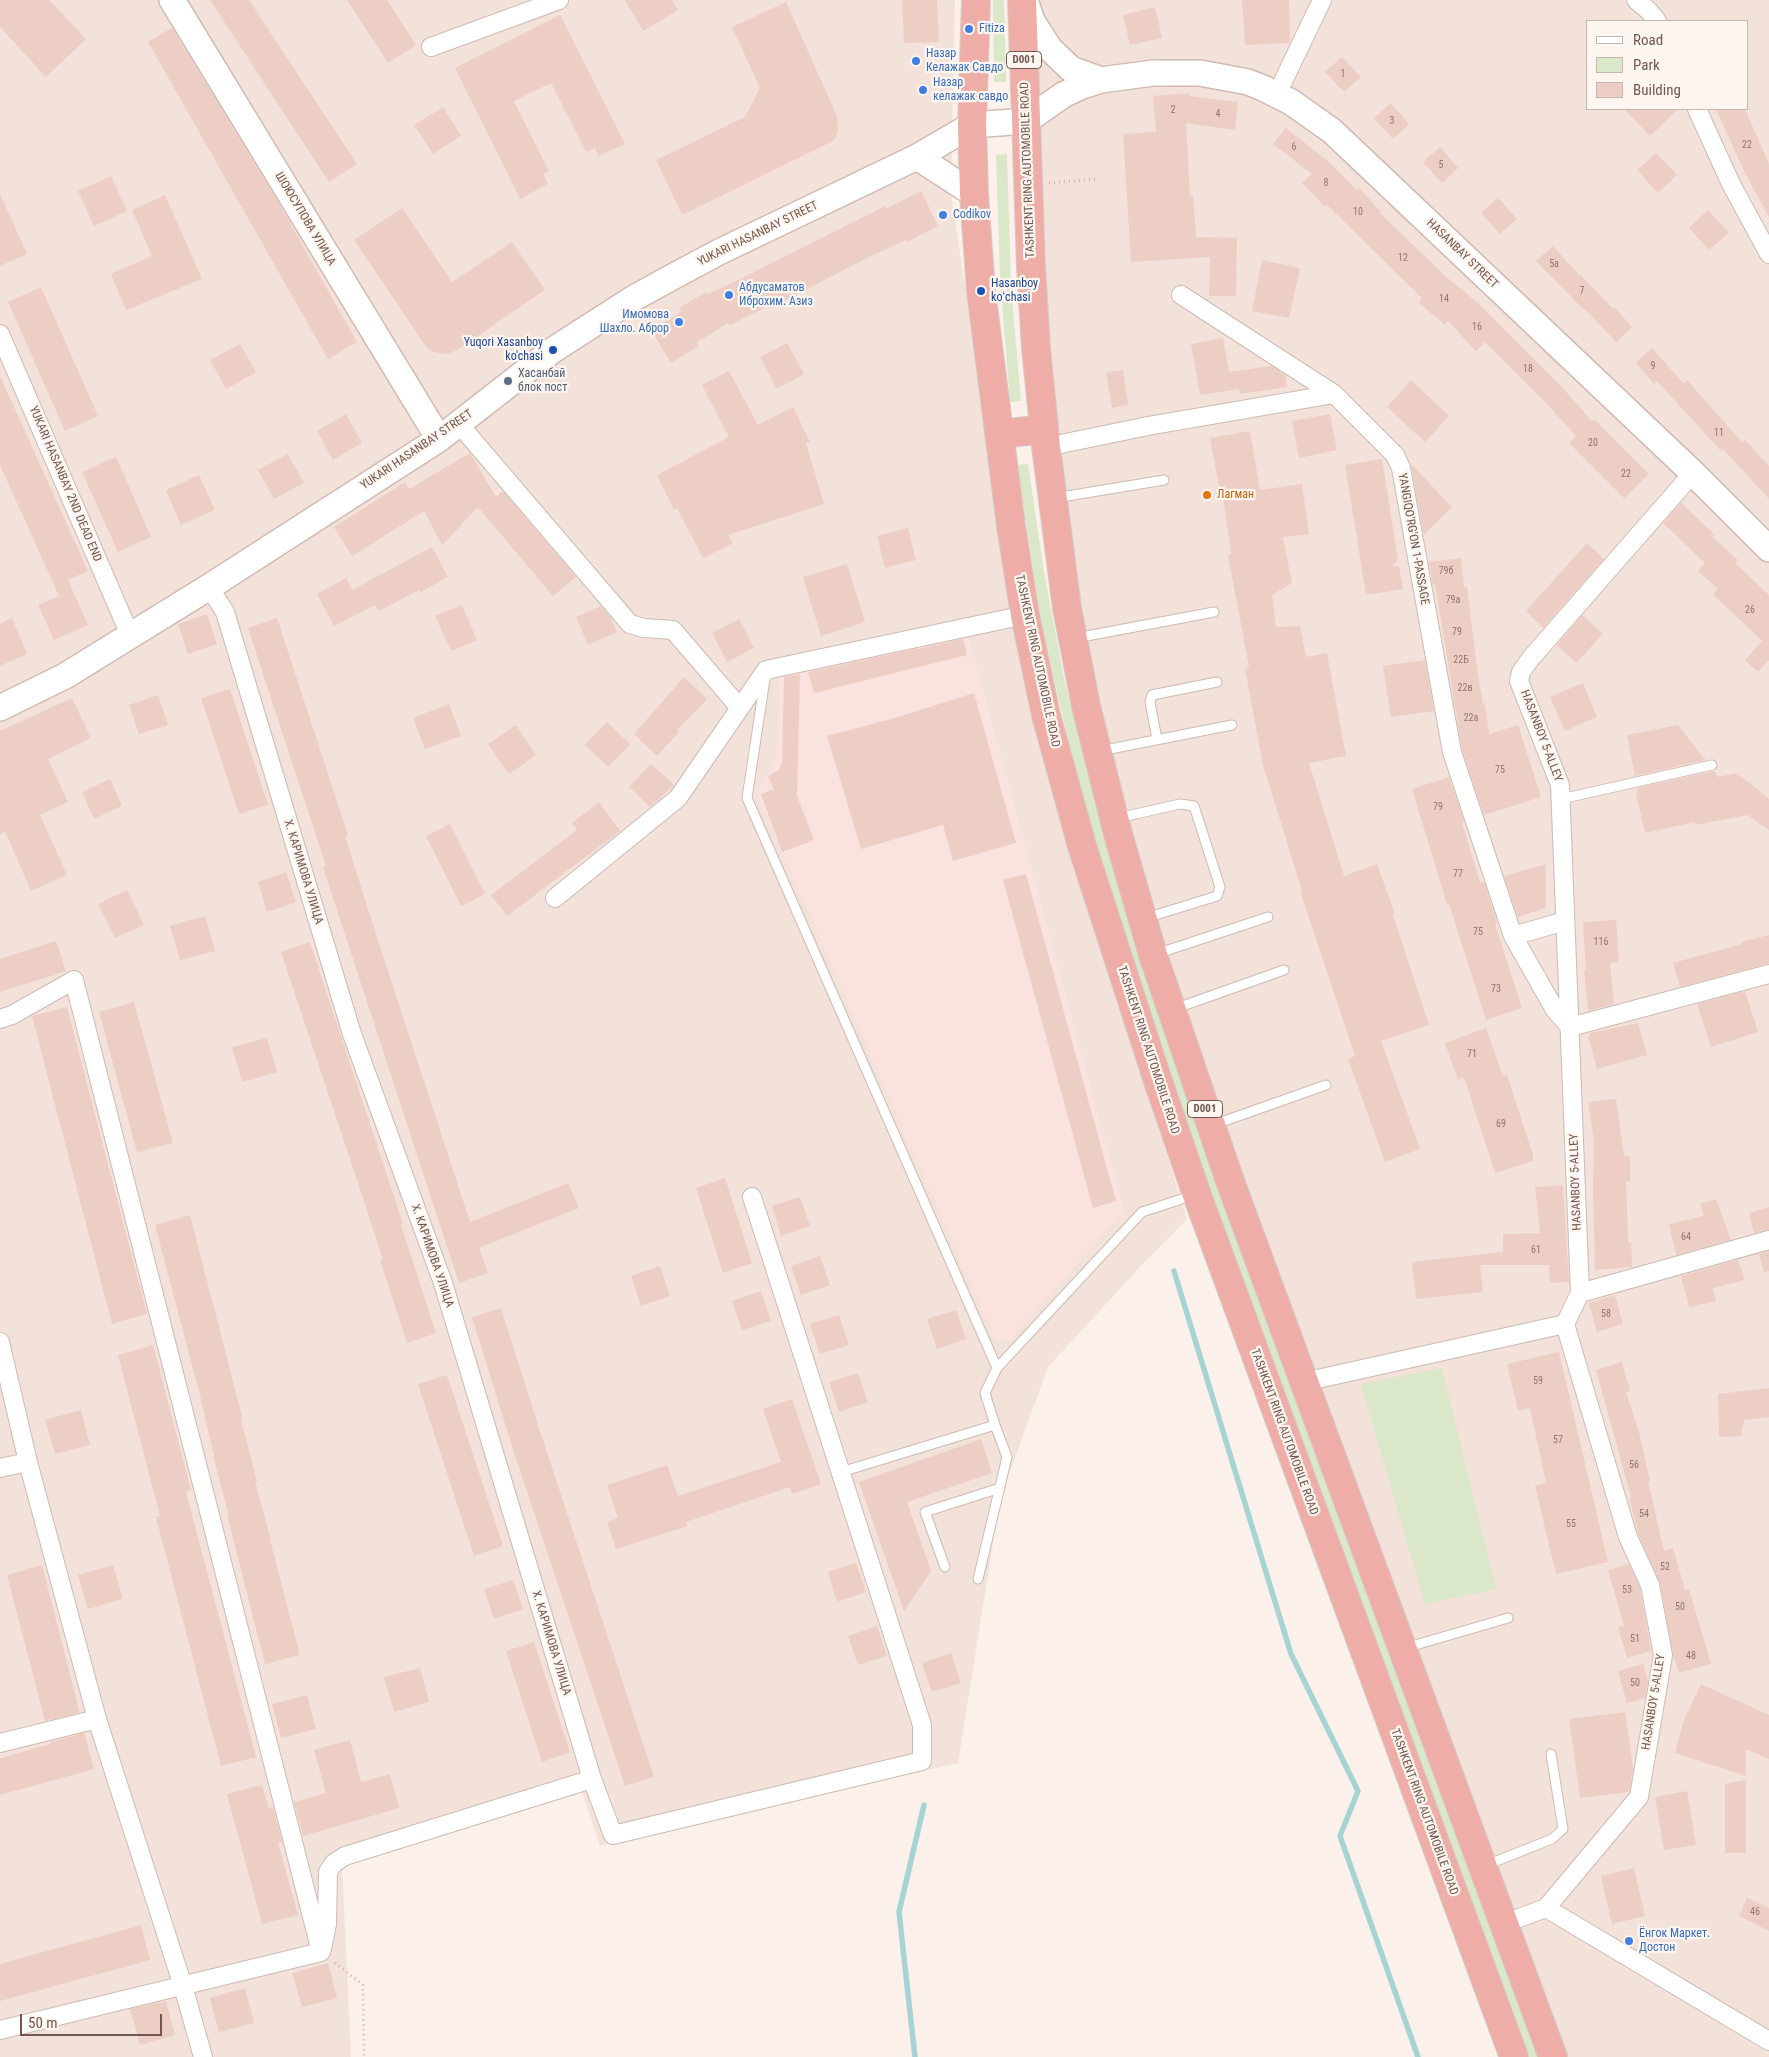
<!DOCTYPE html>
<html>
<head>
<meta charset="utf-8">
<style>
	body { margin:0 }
	#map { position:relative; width:1769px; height:2057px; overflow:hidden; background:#fbf1ea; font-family:"Roboto Condensed",sans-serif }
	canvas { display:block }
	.legend { position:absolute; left:1586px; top:20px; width:162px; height:90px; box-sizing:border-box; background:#fdf6f0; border:1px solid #c6b6b0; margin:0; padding:6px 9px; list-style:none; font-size:15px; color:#73564f }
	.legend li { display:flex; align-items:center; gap:10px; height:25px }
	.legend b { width:25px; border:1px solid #c6b6b0 }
	.scale { position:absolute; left:20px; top:2014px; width:142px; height:22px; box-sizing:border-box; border:2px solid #73564f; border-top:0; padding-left:6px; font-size:15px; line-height:18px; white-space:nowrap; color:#73564f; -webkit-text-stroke:4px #fdf6f0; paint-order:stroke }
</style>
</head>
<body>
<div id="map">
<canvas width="1769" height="2057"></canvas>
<ul class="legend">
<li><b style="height:6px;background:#fff"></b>Road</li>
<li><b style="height:14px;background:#dae7c9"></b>Park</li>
<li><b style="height:14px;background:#edcec4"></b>Building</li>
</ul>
<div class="scale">50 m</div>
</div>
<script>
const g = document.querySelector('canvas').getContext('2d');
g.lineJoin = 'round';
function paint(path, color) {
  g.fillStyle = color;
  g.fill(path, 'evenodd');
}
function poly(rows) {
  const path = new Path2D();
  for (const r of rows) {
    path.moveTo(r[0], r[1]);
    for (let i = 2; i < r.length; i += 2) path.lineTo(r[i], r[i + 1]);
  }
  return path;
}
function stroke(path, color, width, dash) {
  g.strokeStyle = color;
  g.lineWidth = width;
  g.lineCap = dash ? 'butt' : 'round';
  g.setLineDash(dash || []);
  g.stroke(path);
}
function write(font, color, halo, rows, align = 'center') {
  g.font = font + ' "Roboto Condensed",sans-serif';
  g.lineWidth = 4.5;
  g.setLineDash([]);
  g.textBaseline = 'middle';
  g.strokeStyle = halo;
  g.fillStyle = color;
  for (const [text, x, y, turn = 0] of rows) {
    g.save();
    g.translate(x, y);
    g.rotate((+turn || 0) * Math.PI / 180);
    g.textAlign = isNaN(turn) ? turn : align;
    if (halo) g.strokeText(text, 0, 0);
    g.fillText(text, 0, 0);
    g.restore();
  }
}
paint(poly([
	[0,0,955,0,951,194,1002,529,1064,827,1187,1219,1140,1267,1048,1367,1000,1499,958,1763,600,1846,580,1785,342,1864,351,2057,0,2057],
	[1022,0,1769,0,1769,2057,1553,2057,1230,1181,1067,608],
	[1588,21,1748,21,1748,109,1588,109]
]), '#f2e2d9');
paint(poly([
	[965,623,1124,1210,1010,1340,995,1340,756,793,778,756,780,671]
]), '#fae2df');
paint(poly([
	[993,0,1004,0,1006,82,994,82],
	[1007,154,1011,287,1021,401,1010,402,1000,278,996,155],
	[1028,464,1044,572,1064,678,1103,835,1151,991,1221,1198,1542,2057,1529,2057,1249,1305,1140,994,1079,786,1042,628,1017,465],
	[1442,1368,1496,1589,1425,1604,1361,1384]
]), '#dae7c9');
stroke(poly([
	[1174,1271,1291,1654,1358,1791,1340,1836,1418,2057],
	[915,2057,899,1912,924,1805]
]), '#a7d3d3', 5.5);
paint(poly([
	[0,0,49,0,86,39,46,77,0,27],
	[210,0,249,0,357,164,329,182],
	[347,0,387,0,416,45,388,63],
	[625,0,672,0,678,10,643,31],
	[902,0,937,0,939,42,904,43],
	[1242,0,1289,0,1290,43,1245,45],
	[786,2,837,116,838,130,836,137,831,142,682,215,656,160,745,117,760,88,732,27],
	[1155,7,1162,38,1130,45,1123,15],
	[560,15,625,144,599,156,595,148,586,152,551,83,514,101,549,171,543,174,548,184,520,199,455,68],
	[172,28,278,202,357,342,328,359,148,42],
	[1342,57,1361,77,1344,92,1325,72],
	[1189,93,1189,96,1238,102,1235,130,1186,123,1190,196,1193,195,1196,237,1237,238,1236,296,1209,296,1210,257,1131,262,1123,134,1156,132,1153,96],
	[1391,103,1409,124,1393,139,1374,118],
	[443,107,461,136,433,154,414,125],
	[1624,109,1678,109,1650,136],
	[1716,109,1745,109,1769,164,1769,217,1744,171],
	[1286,128,1329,162,1357,190,1359,188,1381,212,1380,213,1444,275,1478,303,1559,384,1592,421,1594,419,1649,474,1624,498,1569,443,1576,436,1547,404,1485,342,1476,351,1448,321,1445,325,1419,303,1422,298,1327,205,1325,207,1302,183,1312,174,1273,144],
	[1440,147,1458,168,1442,183,1423,162],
	[1656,153,1677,175,1658,193,1637,170],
	[111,176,127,211,94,226,78,191],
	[921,191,938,226,907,242,906,240,871,256,772,307,770,305,730,325,728,323,697,342,699,346,671,363,651,330,681,312,679,308,706,292,708,294,742,278,885,206,886,209],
	[0,194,27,254,0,266],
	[165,195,202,279,126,310,111,274,152,256,132,210],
	[1498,198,1517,219,1500,234,1481,213],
	[402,208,452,282,512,242,545,290,457,350,448,354,433,352,427,348,354,240],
	[1708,210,1729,233,1709,250,1689,228],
	[1553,246,1579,275,1580,274,1612,308,1614,307,1632,327,1616,342,1584,308,1583,309,1536,261],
	[1262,260,1300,268,1289,318,1252,311],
	[41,287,98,416,65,431,8,302],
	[1223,338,1229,372,1271,366,1285,375,1287,387,1240,394,1239,389,1200,395,1191,344],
	[787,343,804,374,777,389,760,357],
	[240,344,256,372,226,389,210,360],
	[1652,348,1683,383,1687,380,1742,442,1745,440,1769,466,1769,499,1723,449,1721,451,1657,381,1654,384,1636,363],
	[1123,370,1128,405,1112,408,1106,372],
	[729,371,758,425,793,407,810,442,806,443,824,504,728,535,733,543,703,558,677,508,674,510,657,475,729,437,702,385],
	[0,376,88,571,68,580,88,625,54,640,38,605,59,596,0,465],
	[1411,380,1449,416,1425,442,1387,407],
	[346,414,362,443,333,460,317,431],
	[1330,414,1337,450,1299,458,1292,421],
	[1250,431,1260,490,1302,484,1309,534,1283,537,1292,583,1272,595,1276,627,1300,626,1306,657,1327,653,1346,756,1309,763,1344,876,1377,864,1395,914,1393,915,1429,1025,1381,1041,1420,1149,1385,1162,1348,1059,1355,1056,1300,891,1302,891,1265,771,1264,771,1245,668,1249,667,1228,555,1231,554,1222,490,1220,491,1210,438],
	[470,453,496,497,503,491,576,577,553,596,478,507,442,545,424,511,352,556,334,527,405,482,409,489],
	[288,454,304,483,274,499,258,470],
	[116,457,151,537,118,552,82,472],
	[1382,459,1398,560,1392,566,1399,566,1403,589,1366,595,1345,465],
	[1411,464,1452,507,1424,534,1422,526],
	[199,475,215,510,181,525,166,490],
	[1681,503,1715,535,1712,537,1738,560,1735,563,1769,595,1769,660,1758,672,1745,660,1762,641,1713,594,1718,589,1698,571,1705,563,1663,523],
	[908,528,916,560,885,568,877,536],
	[1587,543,1604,559,1543,628,1526,611],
	[432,547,448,577,421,592,419,590,379,611,375,605,334,626,317,594,346,578,352,590],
	[1461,558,1464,587,1467,587,1478,675,1483,705,1485,704,1489,734,1518,725,1541,797,1484,815,1462,749,1435,584,1433,585,1429,562],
	[847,564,865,622,821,636,803,577],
	[462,605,477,640,451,651,435,616],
	[601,606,610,617,617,632,588,645,576,617],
	[207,614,217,644,188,654,178,624],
	[1582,615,1603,634,1576,663,1557,645],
	[12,618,27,654,0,666,0,624],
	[277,618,348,835,345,836,374,928,470,1222,568,1183,579,1208,479,1248,488,1273,459,1283,336,907,323,867,326,866,248,628],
	[739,619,754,648,727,662,712,633],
	[963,639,967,655,814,693,808,672],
	[1425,660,1434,711,1391,717,1383,666],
	[800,674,797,796,814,840,782,852,761,794,774,789,768,776,779,770,782,762,784,677],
	[684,677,707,699,677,730,679,732,657,756,634,734],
	[1583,683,1597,717,1565,731,1550,697],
	[230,689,268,805,239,814,201,698],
	[974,693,1016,843,953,861,943,825,861,849,827,736,895,718],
	[158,695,168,725,139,734,129,705],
	[72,698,91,738,48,759,68,802,40,815,67,875,31,891,5,831,0,834,0,731],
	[449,704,461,736,425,749,413,718],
	[607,722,630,744,608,767,585,745],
	[516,725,536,755,509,774,488,744],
	[1678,725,1705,760,1635,776,1627,735],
	[651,764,674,785,650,807,629,787],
	[1714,771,1718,777,1737,773,1769,799,1769,830,1748,815,1695,825,1695,822,1645,833,1636,793,1638,792,1637,788],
	[1449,777,1464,821,1462,822,1463,826,1480,883,1484,882,1497,923,1495,924,1522,1008,1486,1020,1449,904,1447,904,1412,789],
	[110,779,122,806,94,819,82,792],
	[599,802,620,831,507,916,491,895,577,830,572,823],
	[450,824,485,894,461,906,426,836],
	[1546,864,1546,908,1518,917,1504,876],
	[286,872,296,902,267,912,258,882],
	[1026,874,1116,1201,1093,1208,1003,880],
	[127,890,144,925,115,938,98,904],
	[205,916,215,951,180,960,170,926],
	[1616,920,1619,962,1610,963,1614,1004,1588,1011,1584,970,1586,970,1583,922],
	[1769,935,1769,963,1680,987,1673,963,1742,944,1741,942],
	[56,941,66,971,0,992,0,959],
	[310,942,403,1224,401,1225,436,1333,407,1343,380,1260,383,1260,363,1198,281,952],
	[1745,991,1758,1032,1711,1047,1697,1004],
	[134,1002,173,1143,137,1152,99,1012],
	[67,1007,147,1314,112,1324,32,1016],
	[1638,1023,1647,1055,1597,1069,1588,1036,1590,1036,1590,1033],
	[1486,1028,1503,1076,1507,1075,1533,1155,1533,1161,1495,1173,1464,1077,1458,1080,1445,1043],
	[267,1038,277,1072,242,1082,232,1047],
	[1616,1099,1624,1156,1630,1156,1630,1181,1626,1181,1628,1243,1631,1242,1632,1267,1595,1270,1593,1188,1594,1142,1588,1102],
	[725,1178,752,1263,723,1273,696,1188],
	[1563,1185,1569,1282,1550,1283,1549,1265,1480,1265,1483,1292,1416,1299,1412,1262,1503,1252,1503,1234,1540,1233,1535,1187],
	[800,1197,810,1226,781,1236,772,1206],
	[1716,1199,1731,1240,1676,1255,1669,1224,1704,1216,1700,1204],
	[1769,1207,1769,1230,1754,1233,1749,1213],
	[190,1215,243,1420,241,1420,257,1481,255,1481,271,1540,270,1540,300,1655,265,1664,227,1515,229,1515,213,1456,214,1456,200,1395,155,1225],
	[1769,1251,1769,1271,1764,1272,1759,1254],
	[820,1256,830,1285,801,1295,791,1266],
	[1738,1260,1745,1280,1713,1288,1716,1301,1689,1307,1681,1276],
	[660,1266,670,1296,641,1306,631,1276],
	[761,1291,771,1321,742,1330,732,1301],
	[1615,1295,1623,1324,1597,1332,1589,1303],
	[501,1308,537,1422,654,1777,625,1786,512,1446,472,1317],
	[956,1310,966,1339,937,1349,927,1319],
	[839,1315,849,1345,820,1354,810,1324],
	[153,1345,191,1490,186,1492,256,1757,221,1766,156,1517,160,1516,118,1355],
	[1559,1352,1608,1562,1556,1574,1535,1486,1546,1483,1530,1408,1518,1411,1507,1364],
	[1622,1362,1630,1391,1626,1392,1639,1432,1650,1481,1648,1481,1664,1551,1673,1548,1685,1590,1689,1589,1711,1664,1679,1673,1673,1654,1660,1583,1638,1533,1629,1497,1631,1497,1596,1370],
	[858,1373,868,1402,839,1412,829,1382],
	[447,1375,503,1546,474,1556,418,1384],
	[1769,1388,1769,1417,1744,1420,1741,1436,1719,1437,1718,1394],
	[792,1399,821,1484,792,1494,790,1487,686,1522,688,1526,616,1549,607,1522,618,1518,607,1485,667,1465,678,1496,781,1462,763,1409],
	[81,1410,90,1445,55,1454,45,1420],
	[981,1439,992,1473,907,1502,931,1571,904,1611,859,1482],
	[856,1563,866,1592,837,1602,828,1572],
	[1629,1564,1640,1588,1651,1651,1627,1658,1618,1627,1624,1625,1608,1570],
	[42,1565,79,1710,79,1713,45,1721,7,1575],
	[113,1565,123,1599,88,1609,78,1575],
	[513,1580,523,1609,494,1619,484,1589],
	[877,1626,887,1656,858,1665,848,1636],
	[534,1642,570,1752,542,1762,506,1651],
	[951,1653,961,1683,932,1692,922,1663],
	[1643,1664,1648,1681,1645,1698,1627,1703,1618,1671],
	[420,1668,429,1702,394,1712,384,1677],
	[1701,1684,1769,1715,1769,1759,1746,1749,1746,1776,1675,1753,1684,1720],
	[307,1695,316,1729,281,1738,272,1704],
	[1625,1712,1633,1769,1629,1792,1580,1798,1569,1719],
	[84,1733,94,1769,0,1795,0,1758,51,1744,50,1742],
	[350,1740,361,1782,390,1774,399,1808,303,1836,294,1802,326,1793,314,1750],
	[1746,1780,1746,1853,1725,1853,1725,1784],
	[262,1785,269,1809,273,1807,282,1842,278,1843,298,1915,262,1924,227,1794],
	[1687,1791,1696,1845,1664,1850,1655,1797],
	[1634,1868,1645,1916,1612,1924,1601,1876],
	[1747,1898,1769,1908,1769,1931,1739,1916],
	[141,1925,150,1960,0,2001,0,1964],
	[328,1963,337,1998,302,2007,292,1973],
	[245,1988,254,2023,219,2032,210,1998],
	[166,2001,175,2035,140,2045,130,2009]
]), '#edcec4');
const lane = poly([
	[1055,498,1164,480],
	[1076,638,1214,612],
	[765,679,747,798,997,1368],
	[1157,739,1150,702,1152,695,1217,682],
	[1100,751,1232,725],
	[1561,799,1712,765],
	[1118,818,1180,804,1194,806,1220,887,1217,896,1146,918],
	[1156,954,1268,917],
	[1174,1009,1284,970],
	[1213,1125,1326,1085],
	[841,1472,995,1425,985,1393,997,1368,1142,1212,1194,1195],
	[945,1567,925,1512,1000,1488],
	[978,1579,1007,1457,995,1425],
	[1405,1648,1508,1618],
	[1484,1866,1552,1839,1563,1829,1551,1754]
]);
const street = poly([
	[1636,0,1649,11,1657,21],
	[431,47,559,0],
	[1277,94,1322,0],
	[1697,109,1731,184,1769,254],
	[1181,295,1334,394,1395,455,1401,468,1452,752,1513,936,1565,921],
	[0,334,130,635],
	[459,424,630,624,644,628,673,630,740,708],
	[1046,447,1148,426,1334,394],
	[209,587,225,612,352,1034,443,1283,592,1779,613,1835,922,1761,922,1725,752,1197],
	[555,898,678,798,766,670,1025,615],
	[1513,936,1555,1010,1570,1027,1769,974],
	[0,1019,12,1015,74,980,321,1952,0,2030],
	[1580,1293,1769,1240],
	[0,1342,28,1462,97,1719,183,1986,203,2057],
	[1304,1382,1565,1324],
	[0,1468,28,1462],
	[0,1743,97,1719],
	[1546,1908,1639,1797,1663,1655,1650,1585,1628,1537,1565,1324,1580,1293,1560,785,1519,681,1521,672,1531,658,1693,473],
	[1503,1924,1546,1908,1769,2041],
	[322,1949,327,1924,328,1872,334,1863,345,1856,592,1779]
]);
const secondary = poly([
	[172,0,439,439],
	[1025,0,1032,21,1050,49,1071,69,1101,80],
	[917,157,974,194],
	[0,708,65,676,209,587,439,439,553,350,634,298,676,275,719,252,917,157,972,125,1026,121,1063,95,1082,86,1101,80,1153,73,1200,73,1248,82,1263,88,1291,102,1332,131,1693,473,1769,549]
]);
const highway = poly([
	[976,0,972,125,974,194,981,291,1011,526,1025,615,1046,715,1082,846,1157,1078,1197,1195,1514,2057],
	[1022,0,1031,267,1036,348,1046,447,1067,608,1086,706,1118,834,1153,955,1230,1181,1553,2057],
	[1000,434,1044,429]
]);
stroke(lane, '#cebab3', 11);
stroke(street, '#cebab3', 20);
stroke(secondary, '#d0bab1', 28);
stroke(highway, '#d5ccca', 30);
stroke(poly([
	[1049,183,1097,179],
	[335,1963,363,1985,364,2057]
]), '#d2b1a7', 3, [1, 4]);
stroke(lane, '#fff', 9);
stroke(street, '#fff', 18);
stroke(secondary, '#fff', 25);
stroke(highway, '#eeaea7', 28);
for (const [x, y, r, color] of [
	[969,29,5,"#3f7fe0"],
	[916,61,5,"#3f7fe0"],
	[923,90,5,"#3f7fe0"],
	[943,215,5,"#3f7fe0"],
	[981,291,5,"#1a4fb4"],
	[729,295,5,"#3f7fe0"],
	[679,322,5,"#3f7fe0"],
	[553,350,5,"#1a4fb4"],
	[508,381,5,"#5c6f8a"],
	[1207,495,5,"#e8710a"],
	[1629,1941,5,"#3f7fe0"]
]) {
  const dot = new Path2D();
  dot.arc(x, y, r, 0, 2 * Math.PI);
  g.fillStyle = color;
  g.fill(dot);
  stroke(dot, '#fdf6f0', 2);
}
write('10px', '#92746c', null, [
	["1",1343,74],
	["2",1173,110],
	["4",1218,114],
	["3",1392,121],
	["22",1747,145],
	["6",1294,147],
	["5",1441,165],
	["8",1326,183],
	["10",1358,212],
	["12",1403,258],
	["5а",1554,264],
	["7",1582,291],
	["14",1444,299],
	["16",1477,327],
	["9",1653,366],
	["18",1528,369],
	["11",1719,433],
	["20",1593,443],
	["22",1626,474],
	["79б",1446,571],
	["79а",1453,600],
	["26",1750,610],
	["79",1457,632],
	["22Б",1461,660],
	["22в",1465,688],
	["22a",1471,718],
	["75",1500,770],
	["79",1438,807],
	["77",1458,874],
	["75",1478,932],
	["116",1601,942],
	["73",1496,989],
	["71",1472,1054],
	["69",1501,1124],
	["64",1686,1237],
	["61",1536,1250],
	["58",1606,1314],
	["59",1538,1381],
	["57",1558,1440],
	["56",1634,1465],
	["54",1644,1514],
	["55",1571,1524],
	["52",1665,1567],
	["53",1627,1590],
	["50",1680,1607],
	["51",1635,1639],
	["48",1691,1656],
	["50",1635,1683],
	["46",1755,1912]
]);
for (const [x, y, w] of [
	[1024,60,35],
	[1205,1109,35]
]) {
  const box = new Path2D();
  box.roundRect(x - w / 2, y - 8.5, w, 17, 4);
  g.fillStyle = '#fdf6f0';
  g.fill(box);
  stroke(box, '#73564f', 1);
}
write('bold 11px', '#73564f', null, [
	["D001",1024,60],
	["D001",1205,1109]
]);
write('12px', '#366cbe', '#fdf6f0', [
	["Fitiza",979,29],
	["Назар",926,54],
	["Келажак Савдо",926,68],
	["Назар",933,83],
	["келажак савдо",933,97],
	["Codikov",953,215],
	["Абдусаматов",739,288],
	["Иброхим. Азиз",739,302],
	["Имомова",669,315,"right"],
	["Шахло. Аброр",669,329,"right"],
	["Ёнгок Маркет.",1639,1934],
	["Достон",1639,1948]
], 'left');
write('12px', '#73564f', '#fdf6f0', [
	["TASHKENT RING AUTOMOBILE ROAD",1028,170,-92],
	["ШОЮСУПОВА УЛИЦА",305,219,59],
	["YUKARI HASANBAY STREET",758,234,-26],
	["HASANBAY STREET",1462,254,44],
	["YUKARI HASANBAY STREET",417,450,-34],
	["YUKARI HASANBAY 2ND DEAD END",65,484,67],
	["YANGIQO'RG'ON 1-PASSAGE",1413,539,80],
	["TASHKENT RING AUTOMOBILE ROAD",1037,661,78],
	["HASANBOY 5-ALLEY",1541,736,69],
	["Х. КАРИМОВА УЛИЦА",303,872,73],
	["TASHKENT RING AUTOMOBILE ROAD",1148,1050,72],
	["HASANBOY 5-ALLEY",1576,1182,-92],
	["Х. КАРИМОВА УЛИЦА",432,1256,71],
	["TASHKENT RING AUTOMOBILE ROAD",1284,1432,70],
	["Х. КАРИМОВА УЛИЦА",551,1643,73],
	["HASANBOY 5-ALLEY",1654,1702,-81],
	["TASHKENT RING AUTOMOBILE ROAD",1424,1812,70]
]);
write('12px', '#164399', '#fdf6f0', [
	["Hasanboy",991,284],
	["koʻchasi",991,298],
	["Yuqori Xasanboy",543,343,"right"],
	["ko'chasi",543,357,"right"]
], 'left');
write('12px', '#4e5e75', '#fdf6f0', [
	["Хасанбай",518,374],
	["блок пост",518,388]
], 'left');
write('12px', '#c56008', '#fdf6f0', [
	["Лагман",1217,495]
], 'left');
</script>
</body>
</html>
